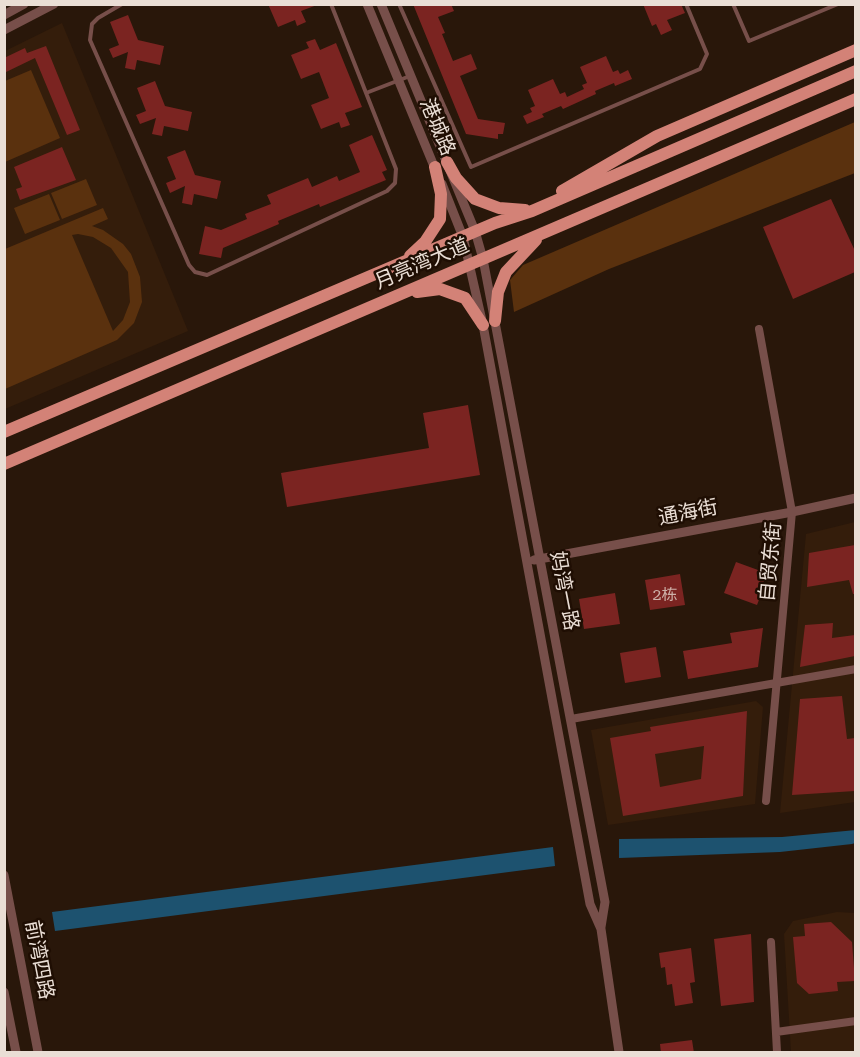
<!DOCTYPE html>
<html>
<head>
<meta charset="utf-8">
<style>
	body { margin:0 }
	#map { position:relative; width:860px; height:1057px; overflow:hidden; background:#29170a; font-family:"Roboto Serif",serif }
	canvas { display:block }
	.frame { position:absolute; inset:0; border:6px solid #eaded5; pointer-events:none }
</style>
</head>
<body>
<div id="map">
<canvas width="860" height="1057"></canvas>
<div class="frame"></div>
</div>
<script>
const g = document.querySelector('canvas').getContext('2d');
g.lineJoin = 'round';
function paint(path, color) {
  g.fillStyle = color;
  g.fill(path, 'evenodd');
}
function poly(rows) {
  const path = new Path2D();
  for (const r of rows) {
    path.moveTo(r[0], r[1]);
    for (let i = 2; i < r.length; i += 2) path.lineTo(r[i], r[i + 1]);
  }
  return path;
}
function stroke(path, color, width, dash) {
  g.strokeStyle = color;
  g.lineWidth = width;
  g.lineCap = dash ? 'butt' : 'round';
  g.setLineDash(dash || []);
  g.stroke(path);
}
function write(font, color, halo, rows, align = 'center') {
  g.font = font + ' "Roboto Serif","Noto Sans SC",serif';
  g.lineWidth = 5;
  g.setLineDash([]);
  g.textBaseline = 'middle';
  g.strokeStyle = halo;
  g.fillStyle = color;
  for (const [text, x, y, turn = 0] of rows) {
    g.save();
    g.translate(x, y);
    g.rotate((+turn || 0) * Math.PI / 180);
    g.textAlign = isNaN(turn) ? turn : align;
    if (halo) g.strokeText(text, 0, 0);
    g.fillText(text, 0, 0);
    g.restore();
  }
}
paint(poly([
	[62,23,188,331,5,409,5,51],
	[855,522,855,802,780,813,806,534],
	[756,701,763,707,755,804,608,825,591,730],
	[837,912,855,913,855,1052,791,1052,784,934,793,921]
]), '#341d0b');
paint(poly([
	[31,70,60,138,5,162,5,81],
	[855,122,855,173,609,269,514,312,510,280,523,265],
	[86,179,97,205,62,219,51,193],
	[49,194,60,220,25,234,14,208],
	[103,208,108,219,92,226,103,230,123,244,131,254,140,277,142,302,134,323,117,340,5,389,5,249],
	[78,234,93,237,111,248,128,272,130,302,123,320,113,331,72,235]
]), '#5a310e');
paint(poly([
	[856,830,855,843,852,844,780,852,619,858,619,839,782,837],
	[553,847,555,866,55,931,52,912]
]), '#1d526f');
paint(poly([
	[268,4,317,4,317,5,301,11,306,22,297,26,295,20,278,27],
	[413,4,451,4,454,11,438,17,445,33,442,34,453,61,471,54,477,69,460,76,478,119,505,123,503,134,498,134,498,139,466,134],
	[643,4,681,4,685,13,667,20,672,30,661,35,656,24,652,26],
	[128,15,138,40,164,46,160,65,137,60,135,70,125,68,128,52,113,58,109,49,119,45,110,22],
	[315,39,320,50,336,43,362,107,345,113,350,125,341,128,339,122,321,129,311,105,329,98,319,72,301,79,291,55,309,48,306,42],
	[46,46,80,130,67,135,35,58,4,73,4,58,25,48,27,53],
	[606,56,613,72,618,70,620,74,628,70,632,79,615,86,614,83,595,91,596,94,563,109,561,106,542,114,544,117,527,124,523,116,532,112,530,108,535,106,528,90,553,79,560,94,565,92,567,97,584,89,582,85,587,83,580,67],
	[155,81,165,106,192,112,188,131,164,126,162,136,152,134,156,118,140,124,136,115,146,111,137,88],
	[372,135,387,170,382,172,386,180,320,207,319,204,278,221,279,224,223,248,221,258,199,254,205,226,221,230,247,219,245,214,271,204,267,195,308,178,312,187,337,176,339,181,360,172,349,145],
	[62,147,76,180,20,200,16,189,22,187,14,167],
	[185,150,195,175,221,181,217,199,194,194,192,205,182,203,185,186,170,193,166,183,176,179,167,157],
	[831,199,855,251,855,272,793,299,763,227],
	[468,405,480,475,287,507,281,473,429,448,423,413],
	[855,545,855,594,853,594,849,580,807,587,809,553],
	[736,562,769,574,757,605,724,593],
	[680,574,685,605,650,610,645,580],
	[615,593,620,624,584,629,579,599],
	[833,623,832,638,855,635,855,656,800,667,805,625],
	[763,628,758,667,688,679,683,651,732,643,730,633],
	[656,647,661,677,625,683,620,653],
	[842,696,847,739,855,738,855,791,792,795,800,699],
	[747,711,743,796,623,816,610,738,651,731,650,727],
	[704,746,701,779,660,787,655,754],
	[831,922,852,942,855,981,837,982,838,991,809,994,797,983,793,937,805,936,804,924],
	[751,934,754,1002,721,1006,714,939],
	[691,948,695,982,690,983,693,1003,675,1006,672,984,667,985,665,967,661,968,659,953],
	[692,1040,694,1053,661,1053,660,1044]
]), '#7b2421');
stroke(poly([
	[122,4,98,18,92,24,90,40,189,265,195,272,207,275,387,191,395,183,396,169,331,4],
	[399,4,471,167,700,69,707,54,686,4],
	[733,4,749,41,838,4],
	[366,93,410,76]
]), '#774f4a', 4);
stroke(poly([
	[759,329,792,512,766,801],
	[571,719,856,669],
	[771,942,777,1052],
	[776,1032,856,1021]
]), '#774f4a', 8);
stroke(poly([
	[367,4,436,171],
	[381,4,475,231,483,259,605,902,601,927],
	[4,15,24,4],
	[4,30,54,4],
	[442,184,463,237,483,325,578,839,590,904,601,929,619,1052],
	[534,560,792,512,856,498],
	[4,875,38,1052],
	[4,992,16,1052]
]), '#774f4a', 9);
stroke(poly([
	[447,162,456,178,475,199,499,208,525,210],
	[562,191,657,136,856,50],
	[410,256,425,242,440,219,441,194,435,167],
	[417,292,440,289,465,298,483,325],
	[495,321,498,292,506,272,536,240],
	[4,432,495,223,532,211,856,71],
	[4,464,856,99]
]), '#d38277', 12);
write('16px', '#ceb0a8', null, [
	["2栋",665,595]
]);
write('20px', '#eaded5', '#1f0e03', [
	["港城路",437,127,67],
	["月亮湾大道",422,264,-23],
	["通海街",688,513,-11],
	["自贸东街",771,562,-85],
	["妈湾一路",564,591,79],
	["前湾四路",39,960,79]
]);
</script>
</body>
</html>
